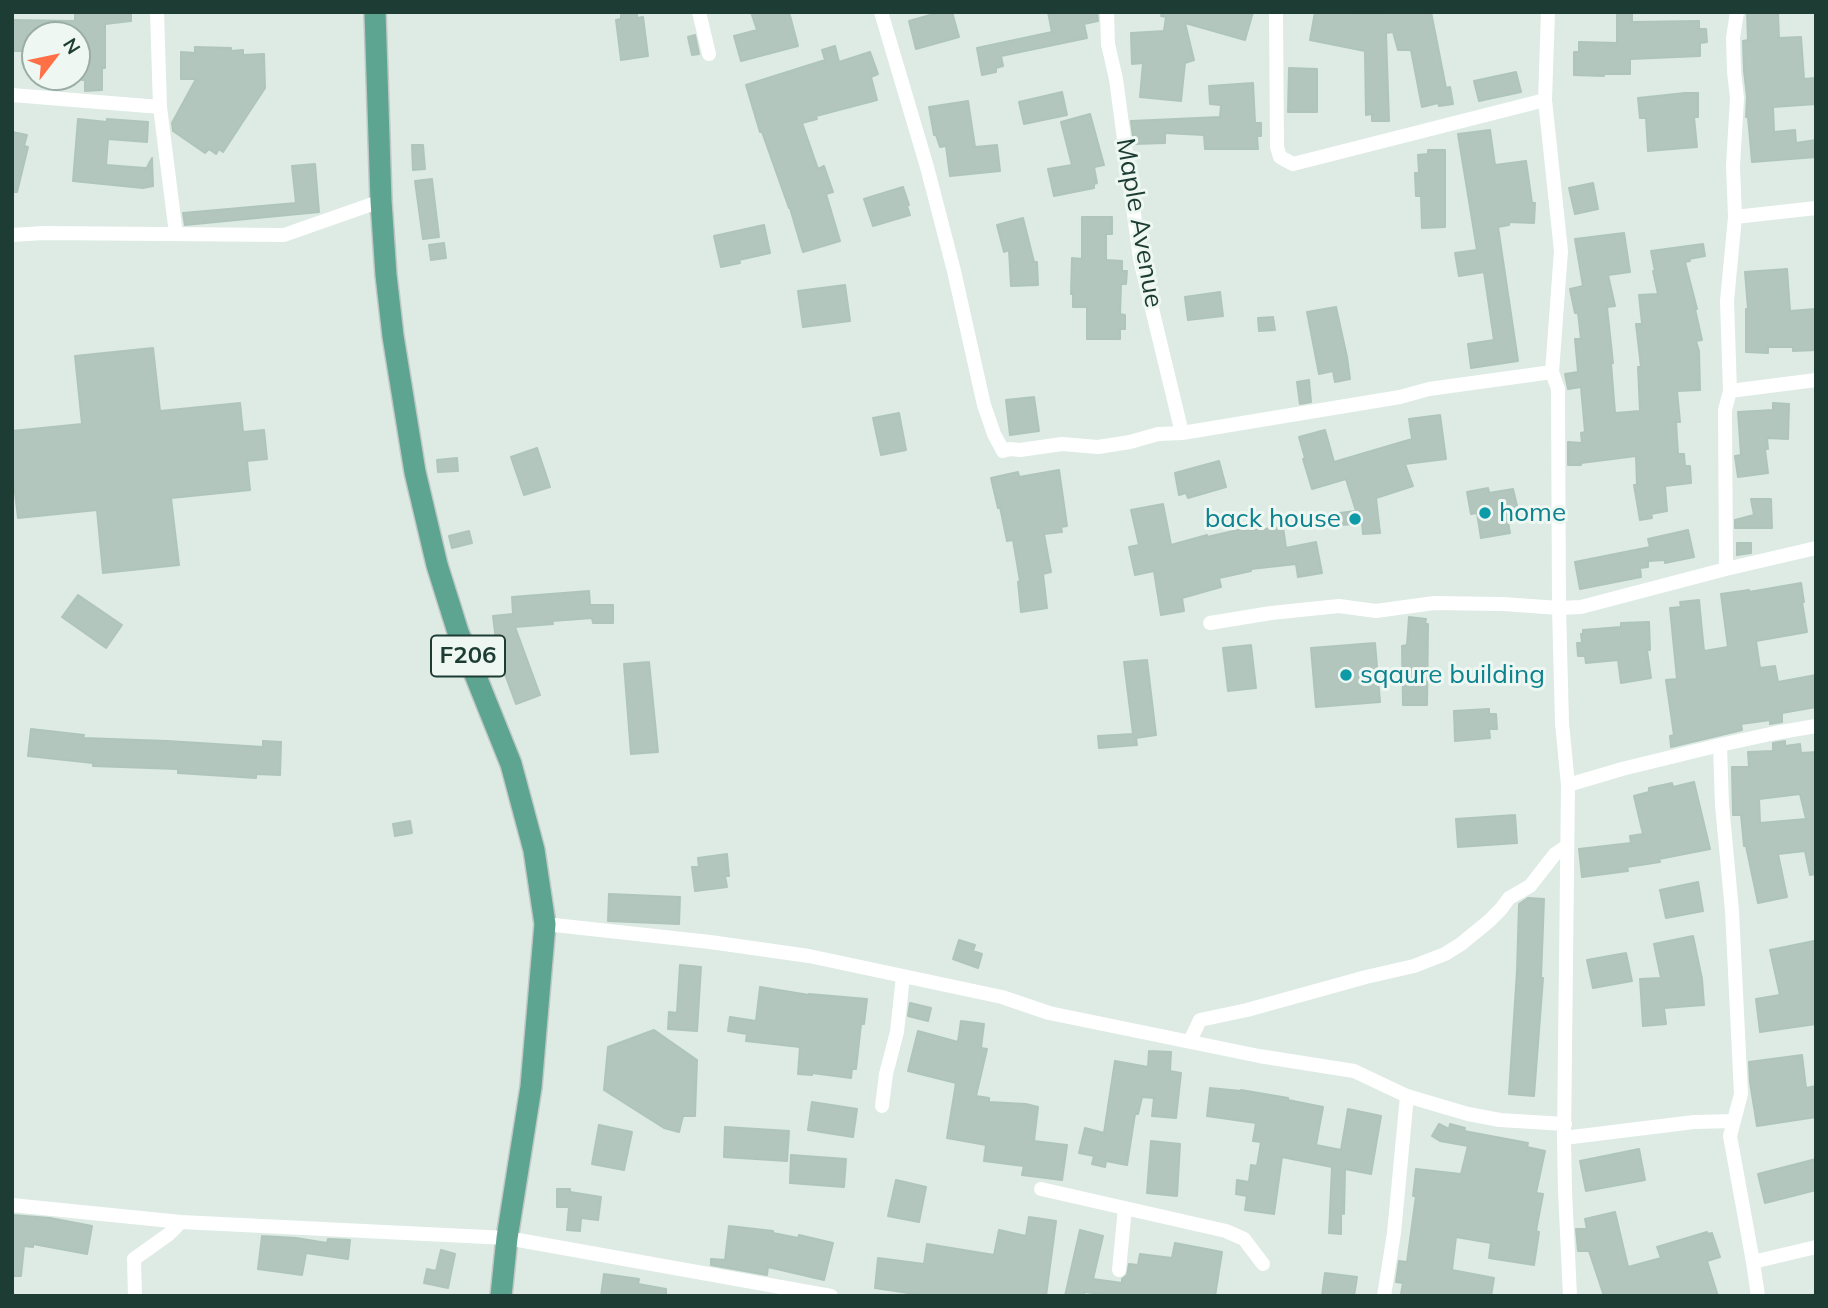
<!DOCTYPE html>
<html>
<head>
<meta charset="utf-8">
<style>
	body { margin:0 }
	#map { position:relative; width:1828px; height:1308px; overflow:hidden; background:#ddebe4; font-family:Mulish,sans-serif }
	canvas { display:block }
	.frame { position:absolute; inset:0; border:14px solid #1d3c33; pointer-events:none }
	.north { position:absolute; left:21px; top:21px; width:70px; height:70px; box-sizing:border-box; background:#eef7f2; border:2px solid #9aaca6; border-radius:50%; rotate:58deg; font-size:19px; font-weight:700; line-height:28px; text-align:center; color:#1d3c33 }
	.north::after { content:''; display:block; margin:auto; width:24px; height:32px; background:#ff7047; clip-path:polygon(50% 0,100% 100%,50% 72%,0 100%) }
</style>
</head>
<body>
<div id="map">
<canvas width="1828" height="1308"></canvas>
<div class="frame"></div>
<div class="north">N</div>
</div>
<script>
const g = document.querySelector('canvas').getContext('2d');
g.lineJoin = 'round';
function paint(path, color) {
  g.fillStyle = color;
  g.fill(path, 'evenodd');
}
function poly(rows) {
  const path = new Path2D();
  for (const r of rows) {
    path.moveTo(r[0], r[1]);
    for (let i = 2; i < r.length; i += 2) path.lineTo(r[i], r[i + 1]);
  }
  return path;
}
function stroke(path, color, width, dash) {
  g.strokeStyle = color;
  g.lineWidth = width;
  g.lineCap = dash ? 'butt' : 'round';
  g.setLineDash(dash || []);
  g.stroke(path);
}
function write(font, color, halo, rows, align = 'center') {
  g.font = font + ' Mulish,sans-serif';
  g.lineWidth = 6;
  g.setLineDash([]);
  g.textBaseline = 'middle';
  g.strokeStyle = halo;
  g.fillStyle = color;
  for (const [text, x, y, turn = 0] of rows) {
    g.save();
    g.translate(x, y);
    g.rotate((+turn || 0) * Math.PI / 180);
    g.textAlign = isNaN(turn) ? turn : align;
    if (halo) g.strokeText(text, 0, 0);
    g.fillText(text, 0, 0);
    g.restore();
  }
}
const building = poly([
	[75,12,131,12,131,21,105,24,105,68,102,68,102,90,85,91,85,80,82,80,82,52,78,52,78,35,35,35,35,51,12,51,12,20,75,21,75,12],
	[751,12,789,12,798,46,741,61,734,36,757,30,751,12],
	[941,12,952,12,959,37,916,49,909,21,941,12],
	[1048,12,1097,12,1098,21,1084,24,1087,38,1001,56,1003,66,996,68,996,72,982,75,977,48,1052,32,1048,12],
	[1162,12,1253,12,1245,40,1185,23,1194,60,1185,63,1181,101,1140,97,1143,63,1132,64,1131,33,1164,31,1166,17,1161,16,1162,12],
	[1315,12,1357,12,1357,14,1431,12,1446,88,1450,87,1453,104,1439,106,1438,103,1422,107,1411,50,1398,50,1393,32,1386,33,1389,121,1372,121,1372,114,1366,115,1365,51,1310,40,1315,12],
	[1617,12,1632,12,1632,22,1699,21,1699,29,1706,29,1707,42,1700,43,1700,56,1630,59,1630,74,1604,74,1604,76,1574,75,1574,52,1579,52,1579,42,1617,43,1617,12],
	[1747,12,1778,12,1779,38,1801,37,1804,79,1816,78,1816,104,1773,107,1774,132,1795,130,1796,143,1816,140,1816,157,1752,162,1748,117,1746,117,1747,97,1744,71,1743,41,1748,40,1747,12],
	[637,13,637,18,643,17,648,56,621,60,616,20,621,19,621,15,637,13],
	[695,35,699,54,692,55,688,37,695,35],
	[835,46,839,62,870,52,878,74,871,77,877,100,816,116,817,119,802,123,818,169,824,166,833,192,826,194,840,241,803,252,790,208,789,208,762,132,760,132,746,85,825,60,822,50,835,46],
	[195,47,231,48,231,51,243,50,243,55,264,54,265,88,223,152,219,149,216,154,209,149,205,153,173,131,172,123,196,79,181,79,181,52,195,53,195,47],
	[1289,68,1317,69,1317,112,1288,112,1289,68],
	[1516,72,1521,92,1479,101,1474,81,1516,72],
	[1253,83,1255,123,1261,123,1261,136,1257,136,1258,149,1205,149,1204,135,1165,133,1165,143,1134,144,1131,121,1220,117,1221,105,1210,104,1209,86,1253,83],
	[1062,92,1067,115,1024,124,1019,102,1062,92],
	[1685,93,1698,93,1698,117,1694,117,1697,147,1648,151,1646,118,1640,118,1638,98,1685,93],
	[968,101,975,147,997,145,1000,171,950,176,946,146,940,147,936,135,934,135,929,107,968,101],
	[1090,114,1104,165,1094,167,1097,183,1094,184,1094,188,1054,196,1048,169,1072,165,1061,122,1090,114],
	[78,119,107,122,107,119,148,122,147,142,108,139,106,165,145,168,145,171,152,158,153,186,143,188,73,181,78,119],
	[1490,130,1495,165,1526,161,1532,203,1535,203,1534,223,1509,222,1509,225,1498,227,1518,361,1471,368,1468,344,1494,340,1484,272,1459,276,1455,253,1477,250,1458,134,1490,130],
	[12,132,27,135,24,146,28,147,17,192,12,192,12,132],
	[412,145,423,145,425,169,413,170,412,145],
	[1428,150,1445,150,1445,227,1422,228,1421,196,1416,196,1415,173,1419,173,1418,155,1428,154,1428,150],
	[315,164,319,212,185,225,183,213,296,203,292,166,315,164],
	[432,179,439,237,423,239,415,181,432,179],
	[1593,183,1598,209,1575,214,1569,188,1593,183],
	[903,187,909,205,907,206,910,215,873,226,864,199,903,187],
	[1082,217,1112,217,1112,234,1106,234,1106,260,1122,261,1122,271,1127,271,1126,284,1121,284,1120,314,1125,315,1125,329,1120,329,1120,339,1087,339,1087,307,1073,307,1073,294,1071,294,1072,258,1082,259,1082,217],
	[1023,218,1034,262,1037,262,1038,285,1011,286,1009,250,1004,252,997,225,1023,218],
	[764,225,770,253,739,260,740,263,721,267,714,236,764,225],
	[1624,233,1630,272,1608,275,1615,306,1607,307,1613,363,1611,363,1615,413,1640,411,1638,367,1641,367,1636,324,1642,324,1639,295,1658,294,1653,271,1655,271,1651,251,1703,244,1705,256,1689,259,1690,261,1685,262,1697,309,1695,309,1702,340,1696,341,1699,351,1700,390,1677,391,1680,422,1676,422,1678,454,1684,454,1685,466,1690,466,1691,483,1665,486,1667,511,1651,514,1652,518,1640,520,1634,485,1637,485,1636,456,1581,463,1581,465,1568,465,1568,442,1582,443,1581,433,1585,432,1581,387,1568,389,1565,374,1578,372,1575,339,1581,339,1578,313,1575,313,1570,289,1583,286,1575,239,1624,233],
	[444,243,446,258,431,260,429,245,444,243],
	[1787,269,1790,311,1816,309,1816,350,1793,351,1793,347,1768,347,1768,353,1746,352,1746,309,1748,309,1745,272,1787,269],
	[845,285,850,321,803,327,798,291,845,285],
	[1220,292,1223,316,1188,320,1185,297,1220,292],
	[1336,307,1347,357,1350,379,1335,382,1333,371,1319,374,1307,312,1336,307],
	[1273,317,1275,330,1259,331,1258,318,1273,317],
	[153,348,160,411,240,403,243,432,264,430,267,459,247,461,250,490,171,498,179,565,103,573,97,510,18,518,12,468,12,431,82,424,75,356,153,348],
	[1309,380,1311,402,1300,404,1297,382,1309,380],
	[1034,397,1039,431,1010,435,1006,400,1034,397],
	[1773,403,1789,404,1788,439,1767,438,1768,449,1765,449,1768,473,1738,477,1735,456,1741,455,1738,412,1773,410,1773,403],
	[899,413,906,450,881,455,873,418,899,413],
	[1440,415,1446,459,1405,464,1413,486,1376,498,1380,533,1363,534,1362,523,1332,526,1331,514,1356,511,1346,479,1312,489,1303,459,1305,458,1299,437,1325,430,1334,462,1412,439,1409,419,1440,415],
	[537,448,550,487,524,495,511,457,537,448],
	[457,458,458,471,438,472,437,460,457,458],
	[1219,461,1226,487,1188,498,1186,493,1179,495,1175,473,1219,461],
	[1059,470,1067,526,1061,527,1062,532,1044,534,1051,572,1043,574,1047,608,1021,612,1018,582,1020,581,1013,540,1007,541,1000,507,998,508,991,478,1018,472,1019,477,1059,470],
	[1488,488,1489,493,1513,489,1518,510,1506,512,1510,533,1481,538,1477,513,1471,514,1467,492,1488,488],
	[1751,499,1771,499,1772,528,1735,528,1735,520,1754,515,1751,499],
	[1163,504,1171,545,1207,535,1207,537,1242,529,1243,531,1283,527,1286,548,1316,542,1322,573,1298,577,1296,564,1251,569,1251,571,1219,578,1221,587,1182,598,1184,611,1161,615,1154,571,1135,575,1129,547,1139,545,1131,510,1163,504],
	[1688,530,1694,557,1665,563,1665,560,1648,561,1648,567,1640,568,1641,577,1580,589,1575,562,1650,547,1648,539,1688,530],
	[469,531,472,543,452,548,449,536,469,531],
	[1737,543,1751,543,1751,553,1737,555,1737,543],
	[1801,583,1804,602,1802,602,1807,632,1756,641,1760,668,1775,666,1778,682,1816,675,1816,707,1782,713,1782,722,1770,724,1770,720,1741,724,1742,730,1671,747,1670,736,1674,735,1666,680,1677,679,1670,608,1681,607,1680,602,1699,600,1704,651,1728,647,1721,594,1749,590,1749,592,1801,583],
	[589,591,590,605,613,605,613,623,593,623,592,618,552,621,553,624,515,627,540,695,516,704,493,642,496,641,493,616,513,614,512,597,589,591],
	[78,595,122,625,106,648,62,617,78,595],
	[1409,617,1426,619,1425,624,1428,624,1427,705,1403,705,1402,646,1407,645,1409,617],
	[1649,622,1650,650,1647,650,1651,678,1621,683,1618,660,1586,663,1585,656,1578,656,1577,643,1582,643,1581,634,1583,634,1583,630,1621,627,1621,623,1649,622],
	[1375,643,1380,702,1316,707,1311,648,1375,643],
	[1251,645,1256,688,1228,691,1223,648,1251,645],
	[1147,660,1156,735,1136,738,1137,745,1099,748,1098,736,1133,734,1124,662,1147,660],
	[649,662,658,752,631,754,624,664,649,662],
	[1489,709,1489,714,1496,714,1497,729,1489,729,1490,738,1455,741,1454,711,1489,709],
	[31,729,84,735,83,738,167,741,263,747,263,741,281,742,280,775,256,774,256,778,178,773,178,769,93,766,93,763,28,756,31,729],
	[1785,741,1785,746,1800,744,1801,753,1816,752,1816,874,1810,875,1805,851,1778,854,1787,897,1758,903,1746,846,1744,846,1741,815,1733,815,1732,767,1749,767,1748,752,1773,751,1773,743,1785,741],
	[1800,794,1806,819,1760,823,1759,799,1800,794],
	[1694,782,1710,849,1659,859,1660,862,1627,867,1628,871,1582,877,1579,849,1631,843,1630,836,1643,834,1634,796,1649,792,1649,788,1672,783,1673,787,1694,782],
	[1515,815,1517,843,1458,847,1456,819,1515,815],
	[410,821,412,833,395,836,393,824,410,821],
	[727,854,729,876,725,876,727,887,695,891,692,867,699,867,698,858,727,854],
	[1698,882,1703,911,1666,918,1660,890,1698,882],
	[609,894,680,897,679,924,608,921,609,894],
	[1528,898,1544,899,1541,978,1543,978,1534,1096,1509,1094,1517,971,1519,904,1528,898],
	[1693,936,1702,979,1704,1005,1664,1008,1666,1024,1643,1026,1640,979,1661,978,1654,944,1693,936],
	[959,940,975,945,973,951,982,954,978,968,953,959,959,940],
	[1814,941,1816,1024,1760,1032,1756,999,1780,995,1770,950,1814,941],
	[1626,953,1632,981,1593,988,1587,960,1626,953],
	[680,965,701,967,697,1031,668,1029,669,1012,677,1013,680,965],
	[760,987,809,995,809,994,867,999,864,1024,861,1024,856,1069,852,1069,851,1078,812,1073,812,1075,798,1074,800,1047,746,1041,747,1034,728,1031,730,1017,756,1021,760,987],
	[910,1003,931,1008,928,1021,908,1016,910,1003],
	[961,1021,984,1024,981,1048,987,1049,976,1096,989,1098,989,1102,1026,1104,1038,1107,1034,1141,1067,1145,1062,1180,1022,1175,1024,1166,984,1161,986,1145,947,1138,956,1083,908,1071,918,1031,958,1042,961,1021],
	[654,1030,697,1060,695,1116,683,1116,679,1132,664,1128,604,1090,608,1047,654,1030],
	[1149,1051,1171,1052,1170,1071,1181,1073,1176,1118,1152,1116,1154,1098,1142,1097,1138,1114,1135,1114,1127,1165,1106,1161,1105,1167,1092,1164,1094,1156,1079,1153,1085,1128,1104,1133,1115,1061,1148,1067,1149,1051],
	[1802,1055,1806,1088,1816,1086,1816,1117,1757,1126,1750,1082,1749,1062,1802,1055],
	[1210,1088,1241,1091,1241,1090,1288,1098,1288,1100,1323,1107,1316,1145,1341,1150,1348,1109,1381,1116,1371,1174,1345,1169,1344,1214,1341,1213,1341,1234,1329,1233,1332,1167,1282,1157,1274,1214,1245,1210,1247,1196,1236,1194,1237,1180,1249,1182,1251,1165,1257,1166,1261,1142,1253,1141,1256,1123,1207,1116,1210,1088],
	[812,1102,857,1109,853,1137,808,1130,812,1102],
	[1439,1124,1449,1129,1450,1124,1465,1128,1464,1131,1528,1143,1527,1147,1545,1151,1536,1193,1543,1194,1536,1231,1539,1232,1534,1265,1489,1258,1491,1243,1456,1237,1452,1270,1494,1278,1491,1296,1412,1296,1401,1294,1403,1283,1396,1282,1399,1261,1407,1262,1416,1196,1413,1196,1416,1169,1461,1174,1468,1146,1440,1141,1432,1136,1439,1124],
	[599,1125,632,1132,624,1170,592,1164,599,1125],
	[725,1127,789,1131,787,1161,724,1157,725,1127],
	[1151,1141,1180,1144,1177,1196,1147,1193,1151,1141],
	[1639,1149,1645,1180,1586,1191,1580,1161,1639,1149],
	[791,1155,846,1159,844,1187,790,1183,791,1155],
	[1816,1159,1816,1190,1765,1203,1758,1174,1816,1159],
	[896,1180,926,1187,919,1222,888,1216,896,1180],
	[557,1189,570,1189,570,1192,601,1197,598,1220,581,1218,580,1231,567,1230,569,1207,557,1207,557,1189],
	[1615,1212,1628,1267,1661,1258,1657,1247,1707,1232,1708,1234,1712,1233,1720,1257,1707,1261,1718,1296,1604,1296,1589,1251,1578,1251,1576,1229,1587,1229,1585,1219,1615,1212],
	[12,1215,50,1218,92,1226,87,1254,33,1244,33,1247,24,1246,21,1276,12,1276,12,1215],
	[1029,1217,1056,1221,1046,1296,915,1296,915,1294,875,1288,878,1258,924,1264,927,1244,994,1255,999,1230,1026,1236,1029,1217],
	[729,1226,773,1231,773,1233,798,1238,799,1235,833,1243,824,1280,768,1267,767,1275,711,1265,711,1259,725,1260,729,1226],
	[1080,1230,1103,1236,1093,1279,1122,1283,1122,1279,1127,1275,1129,1264,1138,1265,1140,1254,1172,1258,1175,1243,1222,1252,1215,1296,1120,1296,1084,1292,1084,1296,1065,1296,1080,1230],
	[262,1236,296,1238,327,1243,328,1239,350,1240,348,1259,306,1253,302,1275,258,1269,262,1236],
	[441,1250,455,1254,448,1288,424,1283,427,1269,436,1271,441,1250],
	[1325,1273,1357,1277,1354,1296,1322,1296,1325,1273],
	[604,1274,639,1279,638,1284,666,1289,666,1296,601,1296,604,1274]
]);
paint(building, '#b2c6bd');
stroke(building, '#afc5bb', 2);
const primary = poly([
	[375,12,381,201,386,275,393,336,415,472,437,565,458,632,511,764,534,850,545,924,531,1087,507,1238,501,1296]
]);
stroke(primary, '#c0c8c6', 24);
stroke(poly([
	[157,12,160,107,176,234],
	[699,12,709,54],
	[881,12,927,167,954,271,984,405,994,434,1003,451,1010,449,1020,450,1062,444,1098,447,1130,442,1158,434,1182,433,1400,397,1429,389,1552,372],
	[1107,12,1108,44,1116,79,1140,259,1182,433],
	[1276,12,1277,147,1280,157,1293,164,1545,100],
	[1548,12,1545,100,1561,251,1552,372,1558,389,1559,608,1562,723,1568,785,1564,1138,1565,1191,1570,1296],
	[12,95,160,107],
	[1735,217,1816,208],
	[12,235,43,233,284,235,381,201],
	[1730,391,1816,380],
	[1726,569,1725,410,1730,391,1727,301,1735,217,1733,166,1737,98,1734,72,1733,38,1737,12],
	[1210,623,1271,613,1339,606,1376,611,1434,603,1503,604,1559,608,1581,607,1726,569,1816,548],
	[1720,745,1722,805,1732,911,1741,1094,1730,1136,1753,1262,1758,1296],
	[1568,785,1622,769,1720,745,1775,733,1816,726],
	[545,924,710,942,809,956,1002,997,1049,1013,1259,1056,1354,1071,1407,1096,1468,1114,1500,1120,1565,1124],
	[1190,1041,1200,1020,1247,1010,1366,977,1414,966,1445,954,1461,944,1489,921,1501,909,1509,898,1530,886,1555,854,1567,846],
	[882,1106,886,1074,897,1032,903,976],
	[1564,1138,1694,1122,1733,1121],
	[1041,1189,1226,1231,1244,1239,1263,1264],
	[12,1205,181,1222,507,1238,831,1296],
	[1753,1262,1816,1247],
	[1119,1270,1125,1208],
	[135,1296,134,1259,169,1234,181,1222],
	[1384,1296,1394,1233,1407,1096]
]), '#fff', 14);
stroke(primary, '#5da591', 21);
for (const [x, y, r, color] of [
	[1485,513,7,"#0f9aa8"],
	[1355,519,7,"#0f9aa8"],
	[1346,675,7,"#0f9aa8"]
]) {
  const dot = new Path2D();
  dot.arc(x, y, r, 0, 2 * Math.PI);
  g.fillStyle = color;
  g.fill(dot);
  stroke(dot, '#eef7f2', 2.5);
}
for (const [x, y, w] of [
	[468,656,74]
]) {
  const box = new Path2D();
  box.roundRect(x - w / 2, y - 20.5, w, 41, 5);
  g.fillStyle = '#eef7f2';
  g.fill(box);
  stroke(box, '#1d3c33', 2);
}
write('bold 24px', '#1d3c33', null, [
	["F206",468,656]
]);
write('26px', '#1d3c33', '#eef7f2', [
	["Maple Avenue",1139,223,80]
]);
write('26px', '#0d838f', '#eef7f2', [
	["home",1499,513],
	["back house",1341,519,"right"],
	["sqaure building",1360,675]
], 'left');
</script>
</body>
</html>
